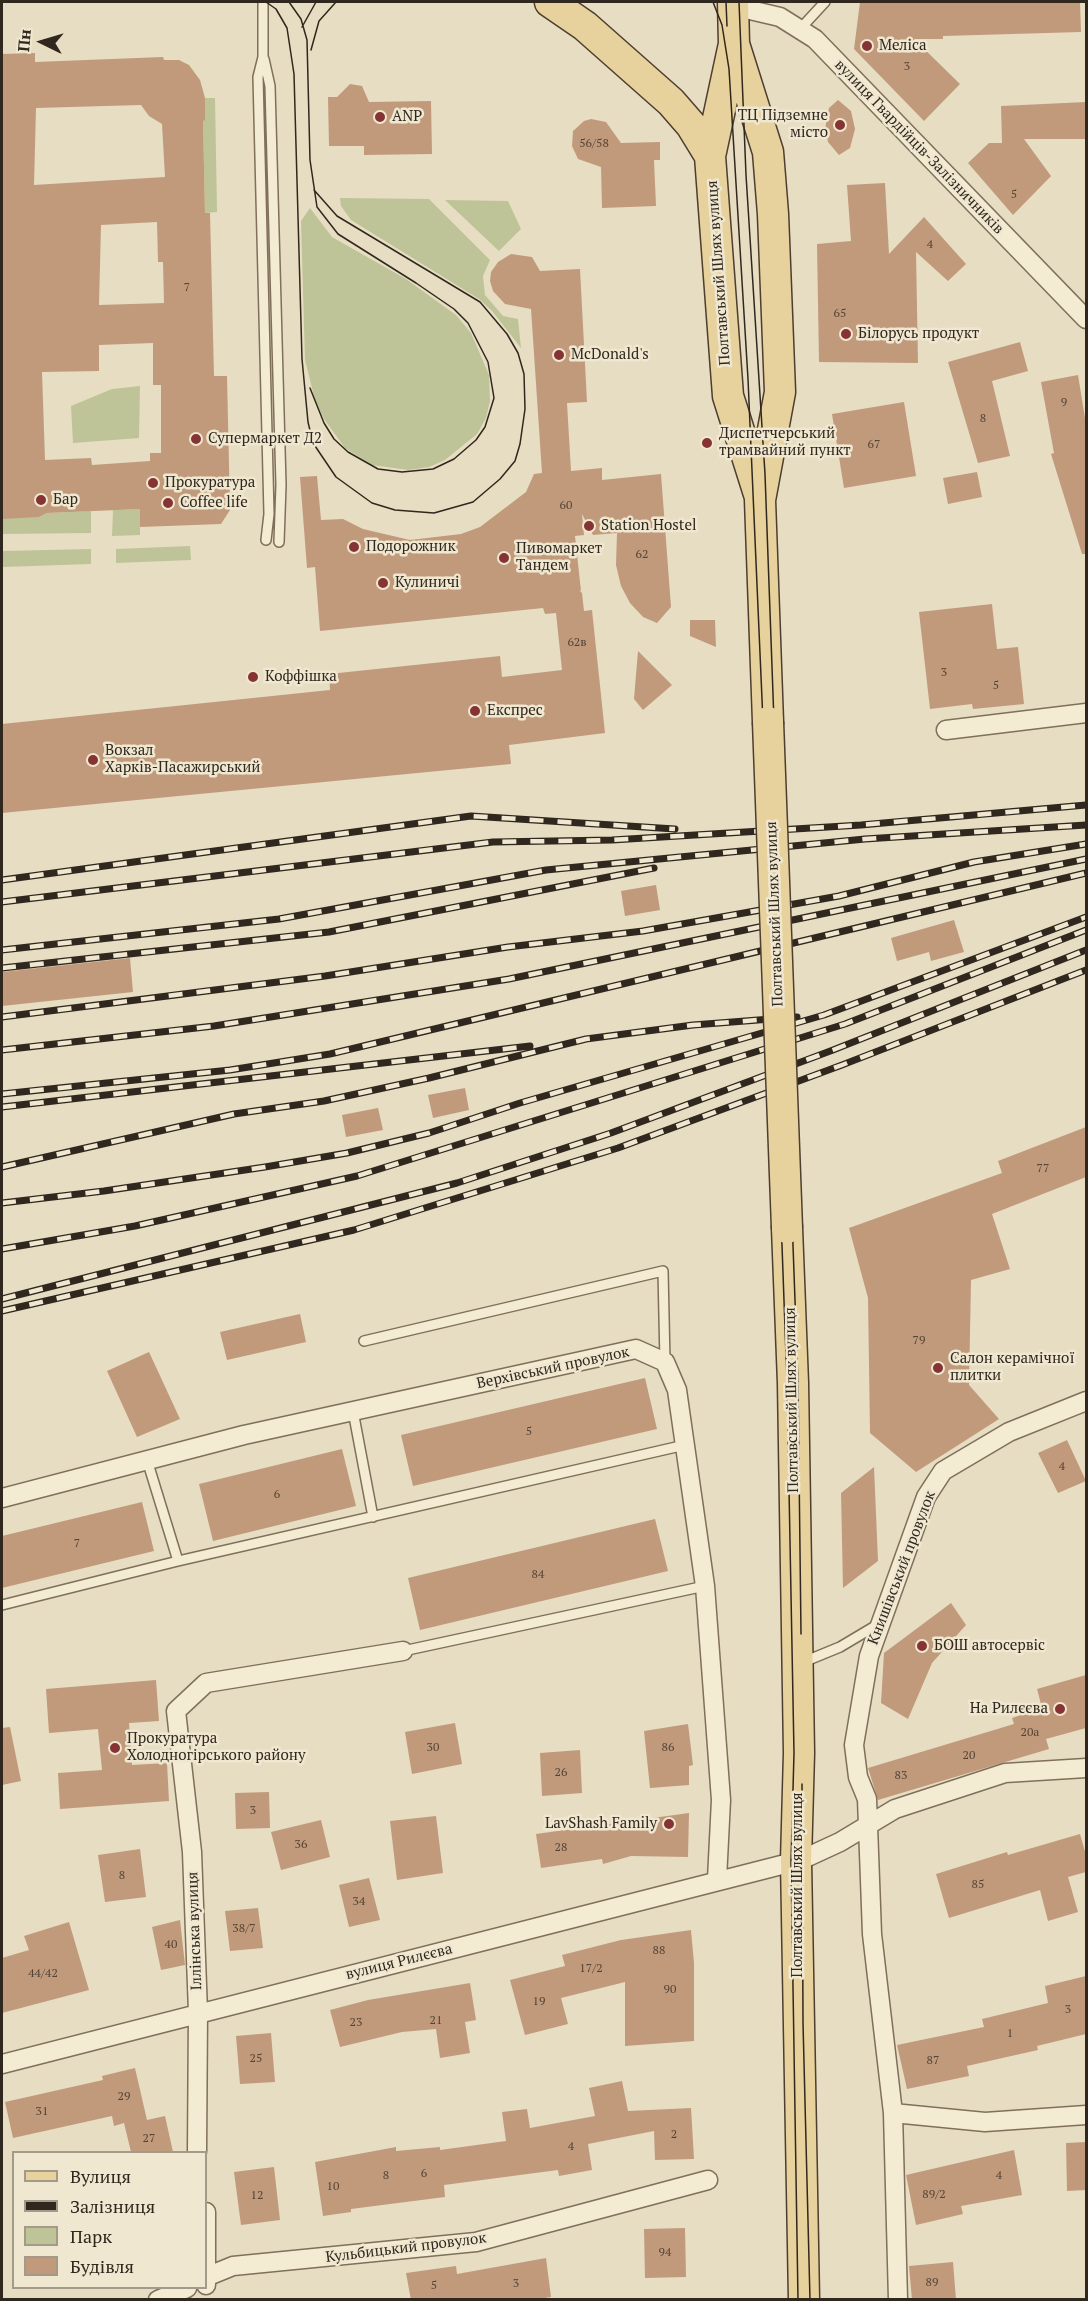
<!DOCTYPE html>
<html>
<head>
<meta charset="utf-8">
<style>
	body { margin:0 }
	#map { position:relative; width:1088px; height:2301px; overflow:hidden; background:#e7ddc2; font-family:"PT Serif",serif }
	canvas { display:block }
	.frame { position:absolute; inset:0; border:3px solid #30271e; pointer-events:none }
	.legend { position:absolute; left:12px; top:2151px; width:195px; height:138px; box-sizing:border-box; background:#f0e7d0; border:2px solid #a39a89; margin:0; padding:8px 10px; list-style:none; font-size:18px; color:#30271e }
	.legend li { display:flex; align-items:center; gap:12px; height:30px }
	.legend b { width:30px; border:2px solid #a39a89 }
	.north { position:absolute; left:12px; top:12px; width:60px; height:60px; -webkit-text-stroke:4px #f0e7d0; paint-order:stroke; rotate:275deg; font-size:16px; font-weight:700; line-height:24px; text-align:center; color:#30271e }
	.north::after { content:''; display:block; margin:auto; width:21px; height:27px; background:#30271e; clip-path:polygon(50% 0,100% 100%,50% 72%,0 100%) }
</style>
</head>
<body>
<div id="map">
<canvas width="1088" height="2301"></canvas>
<div class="frame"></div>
<ul class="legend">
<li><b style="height:8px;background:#e7d19d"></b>Вулиця</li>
<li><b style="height:8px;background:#30271e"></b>Залізниця</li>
<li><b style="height:16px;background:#bec497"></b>Парк</li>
<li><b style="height:16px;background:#c19a7c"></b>Будівля</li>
</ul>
<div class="north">Пн</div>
</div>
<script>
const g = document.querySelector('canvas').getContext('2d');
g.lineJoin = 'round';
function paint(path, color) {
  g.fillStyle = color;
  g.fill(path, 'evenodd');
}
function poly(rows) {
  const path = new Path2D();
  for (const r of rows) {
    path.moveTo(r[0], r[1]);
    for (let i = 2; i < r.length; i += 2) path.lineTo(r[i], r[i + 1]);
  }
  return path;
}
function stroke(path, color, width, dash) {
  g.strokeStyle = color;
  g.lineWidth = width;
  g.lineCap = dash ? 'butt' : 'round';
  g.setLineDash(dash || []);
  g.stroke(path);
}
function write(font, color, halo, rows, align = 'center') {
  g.font = font + ' "PT Serif",serif';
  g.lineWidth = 5;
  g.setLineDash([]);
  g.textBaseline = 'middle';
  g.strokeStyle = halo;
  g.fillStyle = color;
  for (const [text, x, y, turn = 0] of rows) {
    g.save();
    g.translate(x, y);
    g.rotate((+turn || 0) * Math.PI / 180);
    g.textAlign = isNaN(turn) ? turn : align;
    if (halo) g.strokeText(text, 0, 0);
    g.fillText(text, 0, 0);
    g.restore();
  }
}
paint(poly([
	[205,98,215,98,217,212,205,213,203,121],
	[340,198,429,199,490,260,483,276,485,295,503,316,518,319,521,348,492,311,479,299,351,220,341,206],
	[445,200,508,201,521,229,499,251],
	[310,208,332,237,406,279,456,315,471,333,489,375,490,401,486,418,477,434,445,460,429,467,408,470,372,465,345,448,324,419,315,400,305,360,301,221],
	[140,386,139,438,73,443,71,406,112,389],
	[140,509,140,535,112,536,113,510],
	[91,511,91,533,2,534,2,517,39,517,47,513],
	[190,546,191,560,116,563,116,549],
	[91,549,91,564,2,567,2,551]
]), '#bec497');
paint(poly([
	[860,2,1080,2,1081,32,943,36,943,39,914,39,960,84,924,121,854,49],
	[35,53,35,62,163,57,164,60,179,60,189,65,200,80,205,98,205,120,203,121,205,213,210,213,214,376,227,376,230,510,221,524,140,527,140,509,47,513,39,517,2,519,2,54],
	[141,105,149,116,162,124,165,177,34,185,36,108],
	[157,222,158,262,163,262,164,303,99,305,101,225],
	[153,343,153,385,161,385,161,453,150,453,150,461,92,465,91,458,45,460,42,372,99,371,99,345],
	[350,84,362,86,369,102,431,101,432,154,364,155,364,146,329,146,328,97,337,97],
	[838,100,851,111,855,129,850,148,839,155,828,142,825,129,829,108],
	[1086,102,1086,139,1024,139,1051,176,1013,215,968,163,989,143,1002,143,1001,106],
	[591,119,606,122,621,143,660,142,660,160,654,160,656,206,602,208,601,167,578,159,572,146,573,131,584,121],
	[885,183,889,254,924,217,966,264,948,281,916,252,918,363,819,362,817,244,851,241,847,185],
	[511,254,532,257,540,271,580,269,587,402,567,403,571,471,602,468,602,480,661,474,671,607,657,623,643,617,630,603,621,586,616,565,617,533,593,535,582,514,584,535,575,536,581,591,579,590,582,593,584,611,592,610,605,733,509,745,511,764,2,813,2,724,330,690,329,674,500,656,502,677,562,670,556,613,545,614,543,608,320,631,315,567,307,568,300,477,317,476,321,520,343,519,363,529,410,540,461,534,480,527,526,492,534,474,542,473,531,309,505,304,493,291,490,281,491,272,498,262],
	[1020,342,1028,371,992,381,1010,456,978,463,948,362],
	[1078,375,1086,424,1086,554,1082,554,1051,454,1054,453,1041,382],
	[904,402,916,476,844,488,832,414],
	[977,472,982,497,948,504,943,478],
	[992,604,997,649,1018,647,1024,704,973,709,972,704,930,709,919,612],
	[690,620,715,620,716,647,690,636],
	[638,651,672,685,643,710,634,699],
	[656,885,660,910,625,916,621,891],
	[954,920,964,952,931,961,929,952,897,961,891,938],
	[130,958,133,992,2,1006,2,972],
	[465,1088,469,1110,433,1118,428,1095],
	[378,1108,383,1130,346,1137,342,1115],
	[1086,1127,1086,1177,992,1214,1010,1269,971,1280,969,1385,999,1419,916,1472,870,1433,868,1298,849,1228,1002,1173,998,1161],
	[300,1314,306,1342,227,1360,220,1332],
	[149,1352,180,1419,137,1437,107,1371],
	[645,1378,657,1429,413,1486,401,1435],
	[1067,1440,1086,1481,1058,1493,1038,1453],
	[342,1449,356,1506,213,1541,199,1484],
	[874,1467,878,1561,843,1588,841,1493],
	[142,1502,154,1551,2,1588,2,1536],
	[655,1519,668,1571,420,1630,408,1578],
	[951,1603,966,1625,932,1663,908,1719,881,1703,884,1653],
	[1086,1675,1086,1728,1046,1739,1049,1749,878,1800,868,1768,1014,1724,1012,1718,1042,1708,1037,1689],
	[156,1680,159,1721,129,1723,132,1765,167,1763,169,1801,60,1809,58,1773,102,1770,98,1729,49,1733,46,1689],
	[455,1723,462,1764,412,1774,405,1732],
	[688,1724,693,1765,689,1766,689,1785,650,1788,644,1731],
	[10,1727,21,1781,2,1785,2,1728],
	[580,1750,582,1793,542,1796,540,1753],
	[269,1792,270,1828,236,1829,235,1793],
	[689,1813,688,1857,631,1856,603,1864,602,1859,541,1868,536,1834],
	[436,1816,443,1873,397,1880,390,1821],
	[321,1820,330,1857,281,1870,271,1832],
	[1080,1834,1086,1855,1086,1872,1068,1877,1078,1912,1048,1921,1040,1890,949,1918,936,1874,1007,1852,1008,1855],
	[140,1849,146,1897,105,1902,98,1855],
	[369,1878,380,1920,349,1927,339,1885],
	[258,1908,263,1948,230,1951,225,1911],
	[180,1920,185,1965,161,1970,152,1927],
	[69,1922,89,1990,2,2013,2,1958,29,1950,24,1936],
	[691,1930,694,1963,694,2041,625,2046,625,1982,561,1998,568,2024,525,2035,510,1980,565,1966,562,1955,621,1940],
	[1086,1976,1086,2034,1037,2046,1038,2050,967,2066,969,2076,907,2089,897,2045,984,2027,982,2019,1048,2003,1045,1986],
	[470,1983,476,2020,465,2022,470,2053,440,2058,436,2029,402,2032,340,2047,330,2010,368,2000],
	[271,2033,275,2082,240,2084,236,2036],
	[135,2068,147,2120,165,2116,173,2152,131,2152,124,2123,114,2126,112,2116,13,2138,5,2102,103,2080,102,2076],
	[622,2081,628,2111,691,2108,694,2159,655,2160,654,2131,588,2144,592,2170,559,2176,558,2170,444,2185,445,2197,351,2209,351,2212,323,2216,315,2162,396,2147,396,2151,440,2147,440,2150,506,2141,502,2112,527,2109,530,2128,595,2116,589,2088],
	[1086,2142,1086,2190,1067,2191,1066,2143],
	[1014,2150,1022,2195,961,2206,963,2214,916,2225,906,2175],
	[274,2167,280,2220,241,2225,234,2172],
	[685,2228,686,2277,645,2278,644,2229],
	[546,2258,551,2297,533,2300,411,2300,406,2273,456,2266,457,2274],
	[953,2262,956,2300,912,2300,909,2266]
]), '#c19a7c');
const service = poly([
	[263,2,263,57,258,77,269,514,266,540],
	[801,28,825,2],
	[264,59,270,86,281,485,279,542],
	[364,1341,663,1271,665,1362],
	[353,1411,373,1517],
	[147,1460,178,1561],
	[2,1605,178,1561,685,1445],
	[403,1651,705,1586],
	[801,1663,840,1647,877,1625]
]);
const minor = poly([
	[733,6,780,17,815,39,1086,319],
	[946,730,1086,713],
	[2,1498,244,1435,636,1349,665,1362,677,1390,705,1586,721,1800,717,1879],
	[2,2064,801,1860,840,1842,895,1809,1005,1773,1086,1768],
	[893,2113,985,2122,1086,2115],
	[197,2152,198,2012,192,1852,176,1711,206,1683,403,1651],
	[206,2212,206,2285],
	[206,2277,233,2266,476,2242,708,2180],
	[158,2300,187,2288],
	[898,2300,893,2113,872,1934,867,1799,858,1777,854,1745,869,1656,926,1497,943,1471,1009,1432,1086,1401]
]);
const primary = poly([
	[550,2,585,26,671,102,691,125,710,156],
	[733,2,734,44,710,156,728,396,759,494],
	[734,44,768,152,773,214,780,392,760,500,768,722],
	[787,1228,793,1383,799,1753,796,1861,804,2300]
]);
stroke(service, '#7f6f5b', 12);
stroke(minor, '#7f6f5b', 21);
stroke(primary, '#4d3e2f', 33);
stroke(service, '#f4ebd3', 9);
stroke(minor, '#f4ebd3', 18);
stroke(primary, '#e7d19d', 30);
stroke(poly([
	[266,2,276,9,287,28,294,74,302,359,308,422,313,443,336,477,372,503,395,510,434,513,473,502,500,479,515,461,520,444,525,409,524,374,518,353,507,334,480,302,337,216,314,190],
	[289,2,301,19,307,40,310,160,317,207,338,234,416,283,454,309,468,323,488,362,494,398,485,427,476,440,454,459,433,469,402,472,378,469,348,452,334,439,324,423,310,388],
	[713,2,722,25,729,69,748,379,763,722,787,1383,794,1753,791,1862,798,2300],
	[726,2,727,26],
	[739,2,746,175,765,474,798,1383,801,1634],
	[302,27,316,2],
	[311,50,319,21,336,2],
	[802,1784,803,2023,810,2300]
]), '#30271e', 1.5);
const rail = poly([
	[2,880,471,816,675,829],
	[2,902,493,842,612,840,861,825,1086,805],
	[2,950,279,919,546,870,865,839,1086,825],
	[2,968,329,932,654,868],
	[2,1017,325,976,508,947,643,931,839,896,974,862,1086,844],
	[2,1050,214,1026,509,979,1086,859],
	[2,1094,230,1070,330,1054,1086,873],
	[2,1107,530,1046],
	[2,1167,234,1114,324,1101,429,1078,586,1039,693,1025,797,1017],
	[2,1203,104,1191,265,1167,347,1153,429,1133,520,1103,824,1015,1086,917],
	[2,1249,135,1226,357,1176,845,1024,1086,930],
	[2,1299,457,1183,611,1133,833,1050,1086,950],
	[2,1311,354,1230,618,1148,842,1065,1086,970]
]);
stroke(rail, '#30271e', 7);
stroke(rail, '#f0e7d0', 4.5, [14]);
const primaryBridge = poly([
	[768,722,787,1228]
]);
stroke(primaryBridge, '#4d3e2f', 33, []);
stroke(primaryBridge, '#e7d19d', 30);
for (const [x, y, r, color] of [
	[867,46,6,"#863433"],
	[380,117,6,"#863433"],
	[840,125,6,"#863433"],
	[846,334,6,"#863433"],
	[559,355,6,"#863433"],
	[196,439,6,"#863433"],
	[707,443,6,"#863433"],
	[153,483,6,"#863433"],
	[41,500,6,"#863433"],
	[168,503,6,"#863433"],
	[589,526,6,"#863433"],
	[354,547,6,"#863433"],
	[504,558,6,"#863433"],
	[383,583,6,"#863433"],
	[253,677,6,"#863433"],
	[475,711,6,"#863433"],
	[93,760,6,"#863433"],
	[938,1368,6,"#863433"],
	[922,1646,6,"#863433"],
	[1060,1709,6,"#863433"],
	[115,1748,6,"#863433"],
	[669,1824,6,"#863433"]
]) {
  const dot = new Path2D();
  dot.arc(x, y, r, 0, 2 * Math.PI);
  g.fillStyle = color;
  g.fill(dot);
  stroke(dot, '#f0e7d0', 2);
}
write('12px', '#544436', null, [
	["3",907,67],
	["56/58",594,144],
	["5",1014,195],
	["4",930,245],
	["7",187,288],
	["65",840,314],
	["9",1064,403],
	["8",983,419],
	["67",874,445],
	["60",566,506],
	["62",642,555],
	["62в",577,643],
	["3",944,673],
	["5",996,686],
	["77",1043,1169],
	["79",919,1341],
	["5",529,1432],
	["4",1062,1467],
	["6",277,1495],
	["7",77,1544],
	["84",538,1575],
	["20а",1030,1733],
	["30",433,1748],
	["86",668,1748],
	["20",969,1756],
	["26",561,1773],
	["83",901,1776],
	["3",253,1811],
	["36",301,1845],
	["28",561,1848],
	["8",122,1876],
	["85",978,1885],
	["34",359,1902],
	["38/7",244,1929],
	["40",171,1945],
	["88",659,1951],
	["17/2",591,1969],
	["44/42",43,1974],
	["90",670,1990],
	["19",539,2002],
	["3",1068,2010],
	["21",436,2021],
	["23",356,2023],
	["1",1010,2034],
	["25",256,2059],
	["87",933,2061],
	["29",124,2097],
	["31",42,2112],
	["2",674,2135],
	["27",149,2139],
	["4",571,2147],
	["6",424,2174],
	["8",386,2176],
	["4",999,2176],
	["10",333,2187],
	["89/2",934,2195],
	["12",257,2196],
	["94",665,2253],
	["89",932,2283],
	["3",516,2284],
	["5",434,2286]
]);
write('15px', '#30271e', '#f0e7d0', [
	["Меліса",879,46],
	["ТЦ Підземне",828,116,"right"],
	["місто",828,133,"right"],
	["ANP",392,117],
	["Білорусь продукт",858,334],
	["McDonald's",571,355],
	["Диспетчерський",719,434],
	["трамвайний пункт",719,451],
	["Супермаркет Д2",208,439],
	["Прокуратура",165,483],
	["Бар",53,500],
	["Coffee life",180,503],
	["Station Hostel",601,526],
	["Подорожник",366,547],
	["Пивомаркет",516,549],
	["Тандем",516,566],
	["Кулиничі",395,583],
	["Коффішка",265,677],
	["Експрес",487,711],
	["Вокзал",105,751],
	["Харків-Пасажирський",105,768],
	["Салон керамічної",950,1359],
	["плитки",950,1376],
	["БОШ автосервіс",934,1646],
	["На Рилєєва",1048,1709,"right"],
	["Прокуратура",127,1739],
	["Холодногірського району",127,1756],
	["LavShash Family",657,1824,"right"]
], 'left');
write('15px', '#30271e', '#f0e7d0', [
	["вулиця Гвардійців-Залізничників",919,147,46],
	["Полтавський Шлях вулиця",719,273,-94],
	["Полтавський Шлях вулиця",775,914,-92],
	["Верхівський провулок",553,1368,-12],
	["Полтавський Шлях вулиця",792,1400,-91],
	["Книшівський провулок",902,1568,-69],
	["Полтавський Шлях вулиця",798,1885,-90],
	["Іллінська вулиця",195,1931,-92],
	["вулиця Рилєєва",399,1962,-14],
	["Кульбицький провулок",406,2248,-7]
]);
</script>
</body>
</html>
